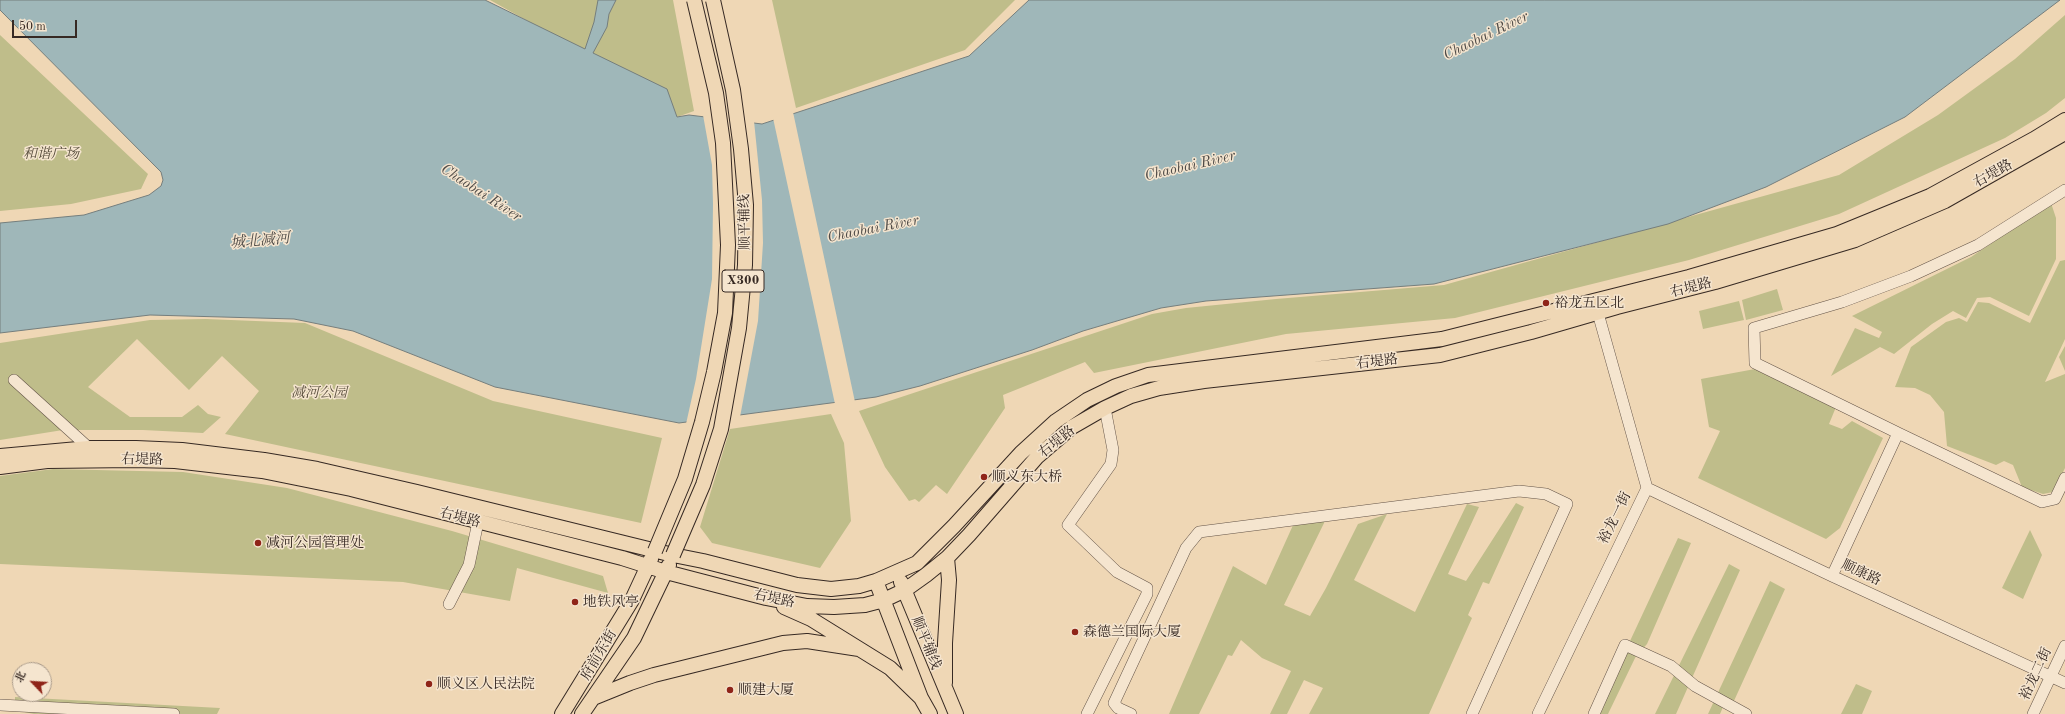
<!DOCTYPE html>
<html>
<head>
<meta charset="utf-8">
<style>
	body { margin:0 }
	#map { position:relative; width:2065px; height:714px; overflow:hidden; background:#efd7b5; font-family:"Old Standard TT","Noto Serif SC",serif }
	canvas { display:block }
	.north { position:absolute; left:12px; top:662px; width:40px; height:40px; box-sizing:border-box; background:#f5e5cf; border:1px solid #a99a8a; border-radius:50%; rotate:295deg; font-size:11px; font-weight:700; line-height:16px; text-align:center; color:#362923 }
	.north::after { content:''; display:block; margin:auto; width:14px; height:18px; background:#8f2418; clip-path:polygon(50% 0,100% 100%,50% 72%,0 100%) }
	.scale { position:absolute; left:12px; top:20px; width:65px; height:18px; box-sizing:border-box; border:2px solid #362923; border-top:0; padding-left:5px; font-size:12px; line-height:14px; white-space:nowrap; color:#362923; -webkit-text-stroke:3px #f5e5cf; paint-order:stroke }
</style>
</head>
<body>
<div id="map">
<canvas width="2065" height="714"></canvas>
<div class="north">北</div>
<div class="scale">50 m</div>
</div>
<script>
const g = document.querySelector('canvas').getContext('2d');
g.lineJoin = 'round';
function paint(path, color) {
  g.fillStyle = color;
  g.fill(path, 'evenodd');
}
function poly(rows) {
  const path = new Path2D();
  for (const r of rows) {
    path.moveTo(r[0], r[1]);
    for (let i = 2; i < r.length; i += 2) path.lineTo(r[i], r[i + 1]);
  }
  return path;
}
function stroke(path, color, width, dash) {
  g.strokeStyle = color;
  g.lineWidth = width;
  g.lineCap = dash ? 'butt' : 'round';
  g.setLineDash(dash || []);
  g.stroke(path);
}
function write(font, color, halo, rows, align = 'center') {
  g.font = font + ' "Old Standard TT","Noto Serif SC",serif';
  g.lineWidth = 3;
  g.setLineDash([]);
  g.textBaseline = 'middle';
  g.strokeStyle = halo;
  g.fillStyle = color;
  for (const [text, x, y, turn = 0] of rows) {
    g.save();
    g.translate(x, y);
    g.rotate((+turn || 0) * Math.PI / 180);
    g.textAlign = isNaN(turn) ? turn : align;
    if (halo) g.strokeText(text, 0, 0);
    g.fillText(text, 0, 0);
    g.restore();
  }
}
paint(poly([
	[490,0,673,0,694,111,677,117,567,43],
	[772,0,1015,0,965,50,796,108],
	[2065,15,2065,98,2046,113,2005,138,1839,214,1689,260,1455,318,1286,334,1094,373,1085,362,1003,395,1005,408,947,494,936,485,919,502,915,499,909,501,885,467,859,411,1152,314,1186,308,1276,299,1444,285,1839,175,1938,115,2015,59],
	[0,35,148,174,141,189,71,204,0,211],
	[2051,203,2056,218,2056,259,2029,316,1990,297,1977,298,1966,318,1953,311,1932,324,1894,354,1880,347,1831,376,1855,328,1879,338,1882,332,1852,316,1971,257],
	[2065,260,2065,339,2045,382,2065,374,2065,468,2053,492,2043,494,2022,487,2013,465,2004,461,1996,465,1947,446,1944,412,1930,395,1915,388,1895,387,1911,347,1946,322,1959,318,1967,322,1978,302,1989,303,2030,323,2060,261],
	[1777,289,1783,310,1746,320,1742,300],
	[1739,301,1744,320,1703,329,1699,311],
	[206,319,305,323,493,401,662,438,641,523,225,434,259,391,222,356,189,390,137,339,88,387,130,417,182,417,198,405,208,414,221,417,203,433,143,430,63,430,0,440,0,343,150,320],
	[2065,346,2065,371,2059,357],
	[1755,369,1836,407,1829,424,1842,429,1852,421,1883,438,1840,528,1826,539,1698,478,1720,431,1709,427,1701,379],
	[831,414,844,443,851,521,820,568,712,543,700,527,730,429],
	[53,469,183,472,287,488,452,531,603,576,608,593,517,568,510,601,403,582,0,564,0,476],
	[1516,503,1524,507,1489,584,1483,582,1468,615,1472,618,1429,714,1309,714,1323,688,1304,680,1287,714,1270,714,1291,671,1262,658,1241,640,1232,656,1228,655,1199,714,1169,714,1233,566,1266,585,1294,523,1325,521,1284,605,1310,616,1326,588,1358,524,1387,514,1354,580,1415,612,1467,504,1479,507,1448,574,1466,581],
	[2030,530,2042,555,2023,599,2002,588],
	[1678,538,1691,543,1647,644,1636,656,1608,714,1596,714],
	[1729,564,1740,570,1676,714,1655,714],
	[1770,581,1785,589,1733,703,1726,700,1720,714,1708,714],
	[1856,684,1872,691,1862,714,1841,714],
	[15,697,220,708,217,714,34,714,15,710]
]), '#bfbd8a');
const water = poly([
	[0,0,485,0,585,49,594,22,598,0,616,0,609,14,607,27,593,53,667,89,677,117,689,115,762,124,969,56,1029,0,2060,0,1905,117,1766,187,1668,224,1434,284,1206,301,1161,308,1083,331,1032,350,920,386,876,397,679,423,495,387,353,331,294,319,150,315,0,333,0,223,84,215,149,195,161,186,163,180,161,172,0,10,0,0]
]);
paint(water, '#9fb7b9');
stroke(water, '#757e7d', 1);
paint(poly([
	[793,112,855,402,835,404,773,118],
	[703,115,754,121,762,200,763,243,758,321,740,417,686,424,696,379,712,279,713,204,712,165]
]), '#efd7b5');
const minor = poly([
	[14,380,89,448],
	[1898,433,1755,363,1754,328,1842,302,1911,276,1978,245,2065,190],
	[1647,488,1832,576,2065,683],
	[1832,576,1898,433,2042,502,2055,499,2065,478],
	[449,604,469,565,478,522],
	[0,705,174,714],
	[1087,714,1147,594,1147,588,1117,572,1068,525,1111,464,1113,450,1105,408],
	[1131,714,1118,708,1114,703,1186,548,1199,532,1519,491,1546,494,1567,504,1472,714],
	[1538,714,1647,488,1596,306],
	[1594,714,1625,645,1671,666,1695,686,1746,714],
	[2033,714,2065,646]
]);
const major = poly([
	[0,456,89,448,136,448,182,450,264,460,317,469,417,492,673,555,703,561,797,585,831,589,859,586,876,581,917,563,954,526,1021,453,1056,421,1087,400,1116,386,1148,375,1442,339,1689,277,1837,234,1930,196,2034,139,2065,120],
	[0,467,47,461,134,460,175,461,262,471,351,489,622,558,666,572,766,598,807,606,834,607,865,605,884,600,905,590,926,575,947,558,969,535,1037,457,1072,427,1105,408,1131,396,1159,388,1204,381,1440,355,1531,332,1617,307,1715,282,1855,240,1945,201,2065,133],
	[876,581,921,698,930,714],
	[901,582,956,714],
	[784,607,811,619,890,668,921,698],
	[945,683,945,643,949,580,947,558],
	[593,698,630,683,654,675,783,643,807,641,859,649],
	[562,714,632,600,651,559],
	[582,714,634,638,669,565]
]);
stroke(minor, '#645448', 12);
stroke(major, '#362923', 16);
stroke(minor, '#f5e5cf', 11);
stroke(major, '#efd7b5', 14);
const majorBridge = poly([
	[655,551,685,479,702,422,714,372,725,313,728,245,723,143,716,93,694,0],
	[673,555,703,485,721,429,739,328,745,265,746,205,741,149,733,90,713,0]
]);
stroke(majorBridge, '#362923', 16, []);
stroke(majorBridge, '#efd7b5', 14);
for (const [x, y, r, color] of [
	[1546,303,4,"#8f2418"],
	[984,477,4,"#8f2418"],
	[258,543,4,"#8f2418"],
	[575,602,4,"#8f2418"],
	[1075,632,4,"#8f2418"],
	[429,684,4,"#8f2418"],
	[730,690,4,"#8f2418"]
]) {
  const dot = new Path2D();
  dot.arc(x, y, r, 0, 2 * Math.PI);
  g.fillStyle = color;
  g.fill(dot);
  stroke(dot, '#f5e5cf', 1.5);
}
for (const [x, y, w] of [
	[743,281,42]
]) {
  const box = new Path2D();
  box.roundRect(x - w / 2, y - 11, w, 22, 3);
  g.fillStyle = '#f5e5cf';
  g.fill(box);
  stroke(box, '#362923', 1);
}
write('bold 13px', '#362923', null, [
	["X300",743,281]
]);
write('italic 14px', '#584e3d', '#f5e5cf', [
	["和谐广场",51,154],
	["减河公园",319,393]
]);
write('14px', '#362923', '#f5e5cf', [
	["右堤路",1993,174,-29],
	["顺平辅线",745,222,-91],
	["右堤路",1691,288,-14],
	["右堤路",1377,362,-7],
	["右堤路",1057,442,-39],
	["右堤路",142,460,1],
	["右堤路",460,518,15],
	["裕龙一街",1615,518,-64],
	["顺康路",1861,573,25],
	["右堤路",774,599,12],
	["顺平辅线",926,643,68],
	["府前东街",599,655,-59],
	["裕龙二街",2036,674,-65]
]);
write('14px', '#362923', '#f5e5cf', [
	["裕龙五区北",1554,303],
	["顺义东大桥",992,477],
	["减河公园管理处",266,543],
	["地铁风亭",583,602],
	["森德兰国际大厦",1083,632],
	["顺义区人民法院",437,684],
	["顺建大厦",738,690]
], 'left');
write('italic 15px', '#504c48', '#f5e5cf', [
	["Chaobai River",1486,36,-26],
	["Chaobai River",1190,166,-13],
	["Chaobai River",481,193,33],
	["Chaobai River",873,229,-11],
	["城北减河",260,241,-5]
]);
</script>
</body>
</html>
